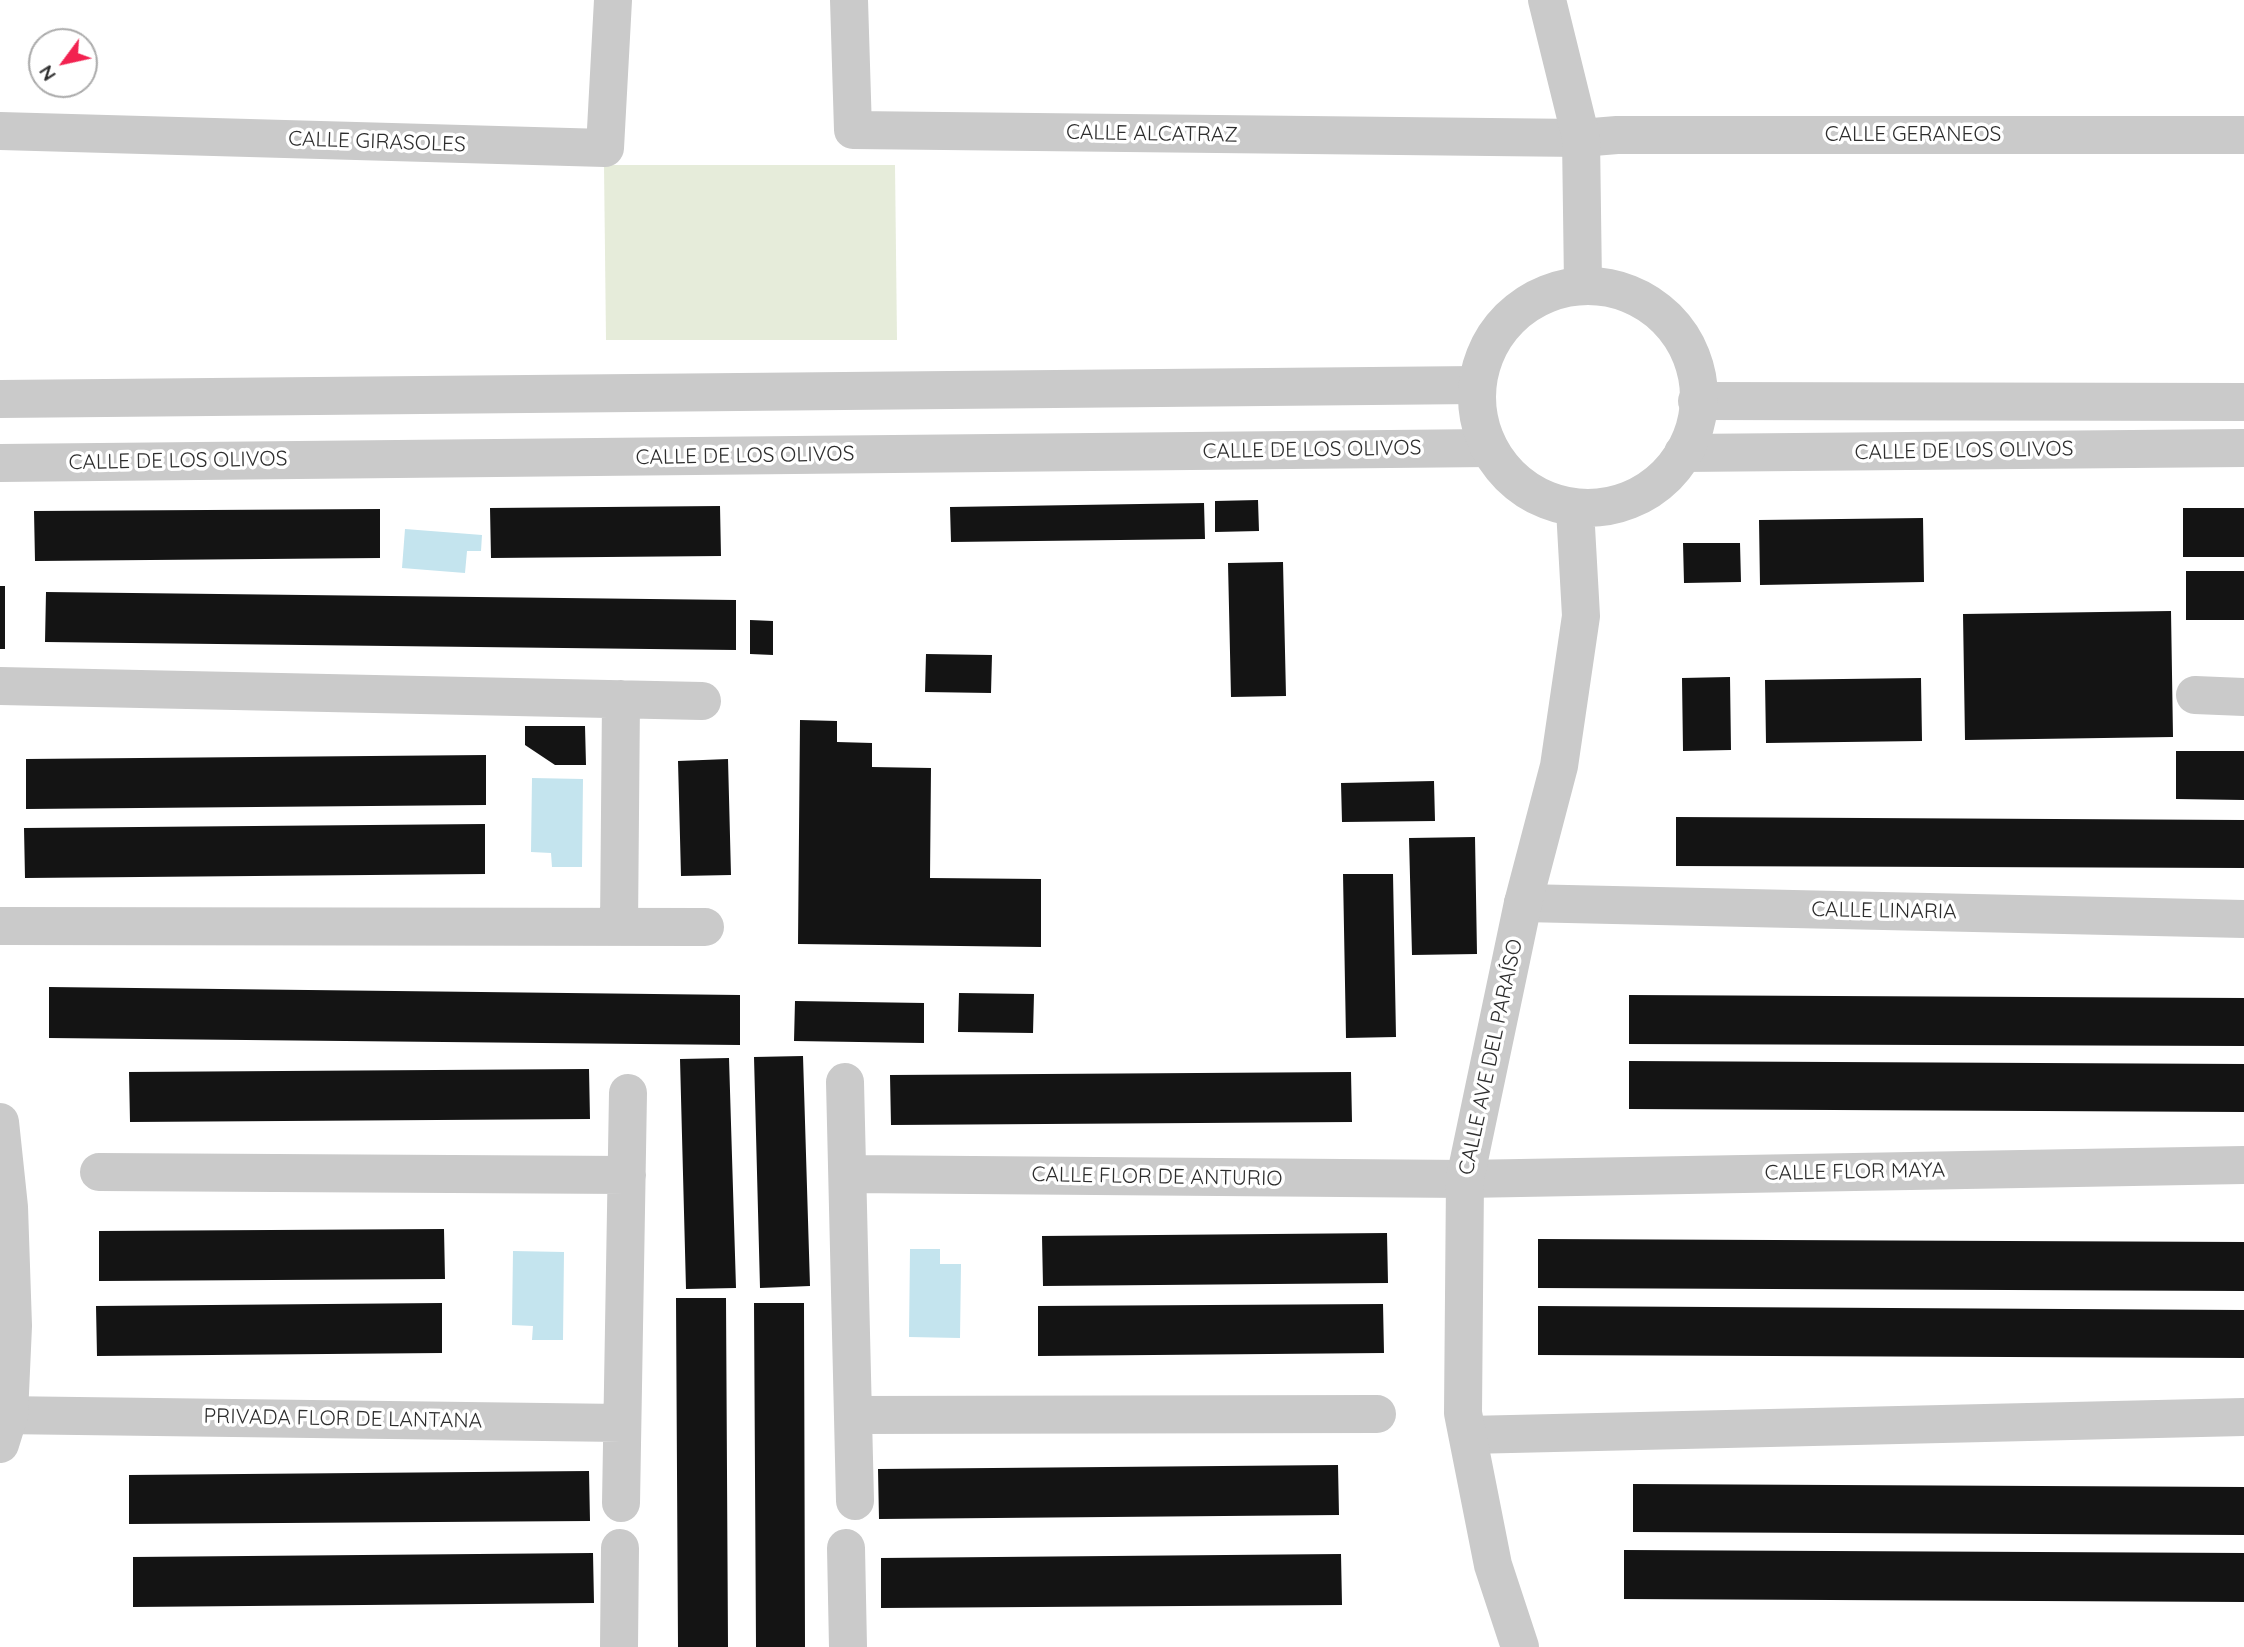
<!DOCTYPE html>
<html>
<head>
<meta charset="utf-8">
<style>
	body { margin:0 }
	#map { position:relative; width:2244px; height:1647px; overflow:hidden; background:#fff; font-family:Quicksand,sans-serif }
	canvas { display:block }
	.north { position:absolute; left:28px; top:28px; width:70px; height:70px; box-sizing:border-box; background:#fff; border:2px solid #ababab; border-radius:50%; rotate:237deg; font-size:19px; font-weight:700; line-height:28px; text-align:center; color:#2d2d2d }
	.north::after { content:''; display:block; margin:auto; width:24px; height:32px; background:#f22250; clip-path:polygon(50% 0,100% 100%,50% 72%,0 100%) }
</style>
</head>
<body>
<div id="map">
<canvas width="2244" height="1647"></canvas>
<div class="north">N</div>
</div>
<script>
const g = document.querySelector('canvas').getContext('2d');
g.lineJoin = 'round';
function paint(path, color) {
  g.fillStyle = color;
  g.fill(path, 'evenodd');
}
function poly(rows) {
  const path = new Path2D();
  for (const r of rows) {
    if (r.length === 3) {
      path.moveTo(r[0] + r[2], r[1]);
      path.arc(r[0], r[1], r[2], 0, 2 * Math.PI);
      continue;
    }
    path.moveTo(r[0], r[1]);
    for (let i = 2; i < r.length; i += 2) path.lineTo(r[i], r[i + 1]);
  }
  return path;
}
function stroke(path, color, width, dash) {
  g.strokeStyle = color;
  g.lineWidth = width;
  g.lineCap = dash ? 'butt' : 'round';
  g.setLineDash(dash || []);
  g.stroke(path);
}
function write(font, color, halo, rows, align = 'center') {
  g.font = font + ' Quicksand,sans-serif';
  g.lineWidth = 7;
  g.setLineDash([]);
  g.textBaseline = 'middle';
  g.strokeStyle = halo;
  g.fillStyle = color;
  for (const [text, x, y, turn = 0] of rows) {
    g.save();
    g.translate(x, y);
    g.rotate((+turn || 0) * Math.PI / 180);
    g.textAlign = isNaN(turn) ? turn : align;
    if (halo) g.strokeText(text, 0, 0);
    g.fillText(text, 0, 0);
    g.restore();
  }
}
paint(poly([
	[604,165,895,165,897,340,606,340]
]), '#e6ecda');
paint(poly([
	[405,529,482,535,481,551,467,551,465,573,402,568],
	[532,778,583,779,582,867,552,867,551,853,531,852],
	[910,1249,940,1249,940,1264,961,1264,960,1338,909,1337],
	[513,1251,564,1252,563,1340,532,1340,533,1326,512,1325]
]), '#c4e4ee');
paint(poly([
	[1258,500,1259,531,1215,532,1215,501],
	[1204,503,1205,539,951,542,950,507],
	[720,506,721,556,491,558,490,508],
	[2183,508,2244,508,2244,557,2183,557],
	[380,509,380,558,35,561,34,511],
	[1923,518,1924,582,1760,585,1759,520],
	[1683,543,1740,543,1741,582,1684,583],
	[1283,562,1286,696,1231,697,1228,563],
	[2186,571,2244,571,2244,620,2186,620],
	[0,586,5,586,5,649,0,649],
	[46,592,736,600,736,650,45,642],
	[2171,611,2173,737,1965,740,1963,614],
	[750,620,773,621,773,655,750,654],
	[926,654,992,655,991,693,925,692],
	[1730,677,1731,750,1683,751,1682,678],
	[1921,678,1922,741,1766,743,1765,680],
	[800,720,837,721,837,742,872,743,872,767,931,768,930,878,1041,879,1041,947,798,944],
	[525,726,585,726,586,765,555,765,525,745],
	[2176,751,2244,751,2244,800,2176,799],
	[486,755,486,805,26,809,26,759],
	[728,759,731,875,681,876,678,761],
	[1434,781,1435,821,1342,822,1341,783],
	[1676,817,2244,820,2244,868,1676,866],
	[485,824,485,874,25,878,24,828],
	[1475,837,1477,954,1412,955,1409,838],
	[1343,874,1393,874,1396,1037,1346,1038],
	[49,987,740,995,740,1045,49,1038],
	[959,993,1034,994,1033,1033,958,1032],
	[1629,995,2244,998,2244,1046,1629,1044],
	[795,1001,924,1003,924,1043,794,1041],
	[803,1056,810,1286,760,1288,754,1057],
	[729,1058,736,1288,686,1289,680,1059],
	[1629,1061,2244,1064,2244,1112,1629,1109],
	[589,1069,590,1119,130,1122,129,1072],
	[1351,1072,1352,1122,891,1125,890,1075],
	[444,1229,445,1279,99,1281,99,1231],
	[1387,1233,1388,1283,1043,1286,1042,1236],
	[1538,1239,2244,1242,2244,1291,1538,1288],
	[676,1298,726,1298,728,1647,678,1647],
	[442,1303,442,1353,97,1356,96,1306],
	[754,1303,804,1303,805,1647,756,1647],
	[1383,1304,1384,1353,1038,1356,1038,1306],
	[1538,1306,2244,1310,2244,1358,1538,1355],
	[1338,1465,1339,1515,879,1519,878,1469],
	[589,1471,590,1521,129,1524,129,1475],
	[1633,1484,2244,1487,2244,1535,1633,1532],
	[1624,1550,2244,1553,2244,1602,1624,1599],
	[593,1553,594,1603,133,1607,133,1557],
	[1341,1554,1342,1605,881,1608,881,1558]
]), '#141414');
stroke(poly([
	[849,0,853,130,1581,138,1617,135,2244,135],
	[0,131,605,148,613,0],
	[0,399,1477,385],
	[1697,401,2244,402],
	[1683,453,2244,448],
	[0,463,1489,448],
	[0,686,702,701],
	[2195,695,2244,697],
	[1523,903,2244,919],
	[0,926,705,927],
	[619,927,621,699],
	[845,1082,855,1501],
	[99,1172,627,1175],
	[849,1174,1465,1179,2244,1165],
	[0,1415,622,1423],
	[853,1415,1377,1414],
	[1468,1435,2244,1417],
	[621,1503,628,1093],
	[846,1548,848,1647],
	[619,1647,620,1548]
]), '#cacaca', 38);
stroke(poly([
	[1547,0,1581,138,1583,284],
	[1588,397,111],
	[0,1122,9,1207,13,1326,9,1415,0,1444],
	[1520,1647,1493,1565,1463,1413,1465,1179,1523,903,1559,766,1581,616,1575,509]
]), '#cacaca', 38);
write('21px', '#2d2d2d', '#fff', [
	["CALLE ALCATRAZ",1152,134,1],
	["CALLE GERANEOS",1913,135],
	["CALLE GIRASOLES",377,142,2],
	["CALLE DE LOS OLIVOS",1312,450,-1],
	["CALLE DE LOS OLIVOS",1964,451,-1],
	["CALLE DE LOS OLIVOS",745,456,-1],
	["CALLE DE LOS OLIVOS",178,461,-1],
	["CALLE LINARIA",1884,911,1],
	["CALLE AVE DEL PARAÍSO",1491,1057,-78],
	["CALLE FLOR MAYA",1855,1172,-1],
	["CALLE FLOR DE ANTURIO",1157,1177,1],
	["PRIVADA FLOR DE LANTANA",343,1419,1]
]);
</script>
</body>
</html>
